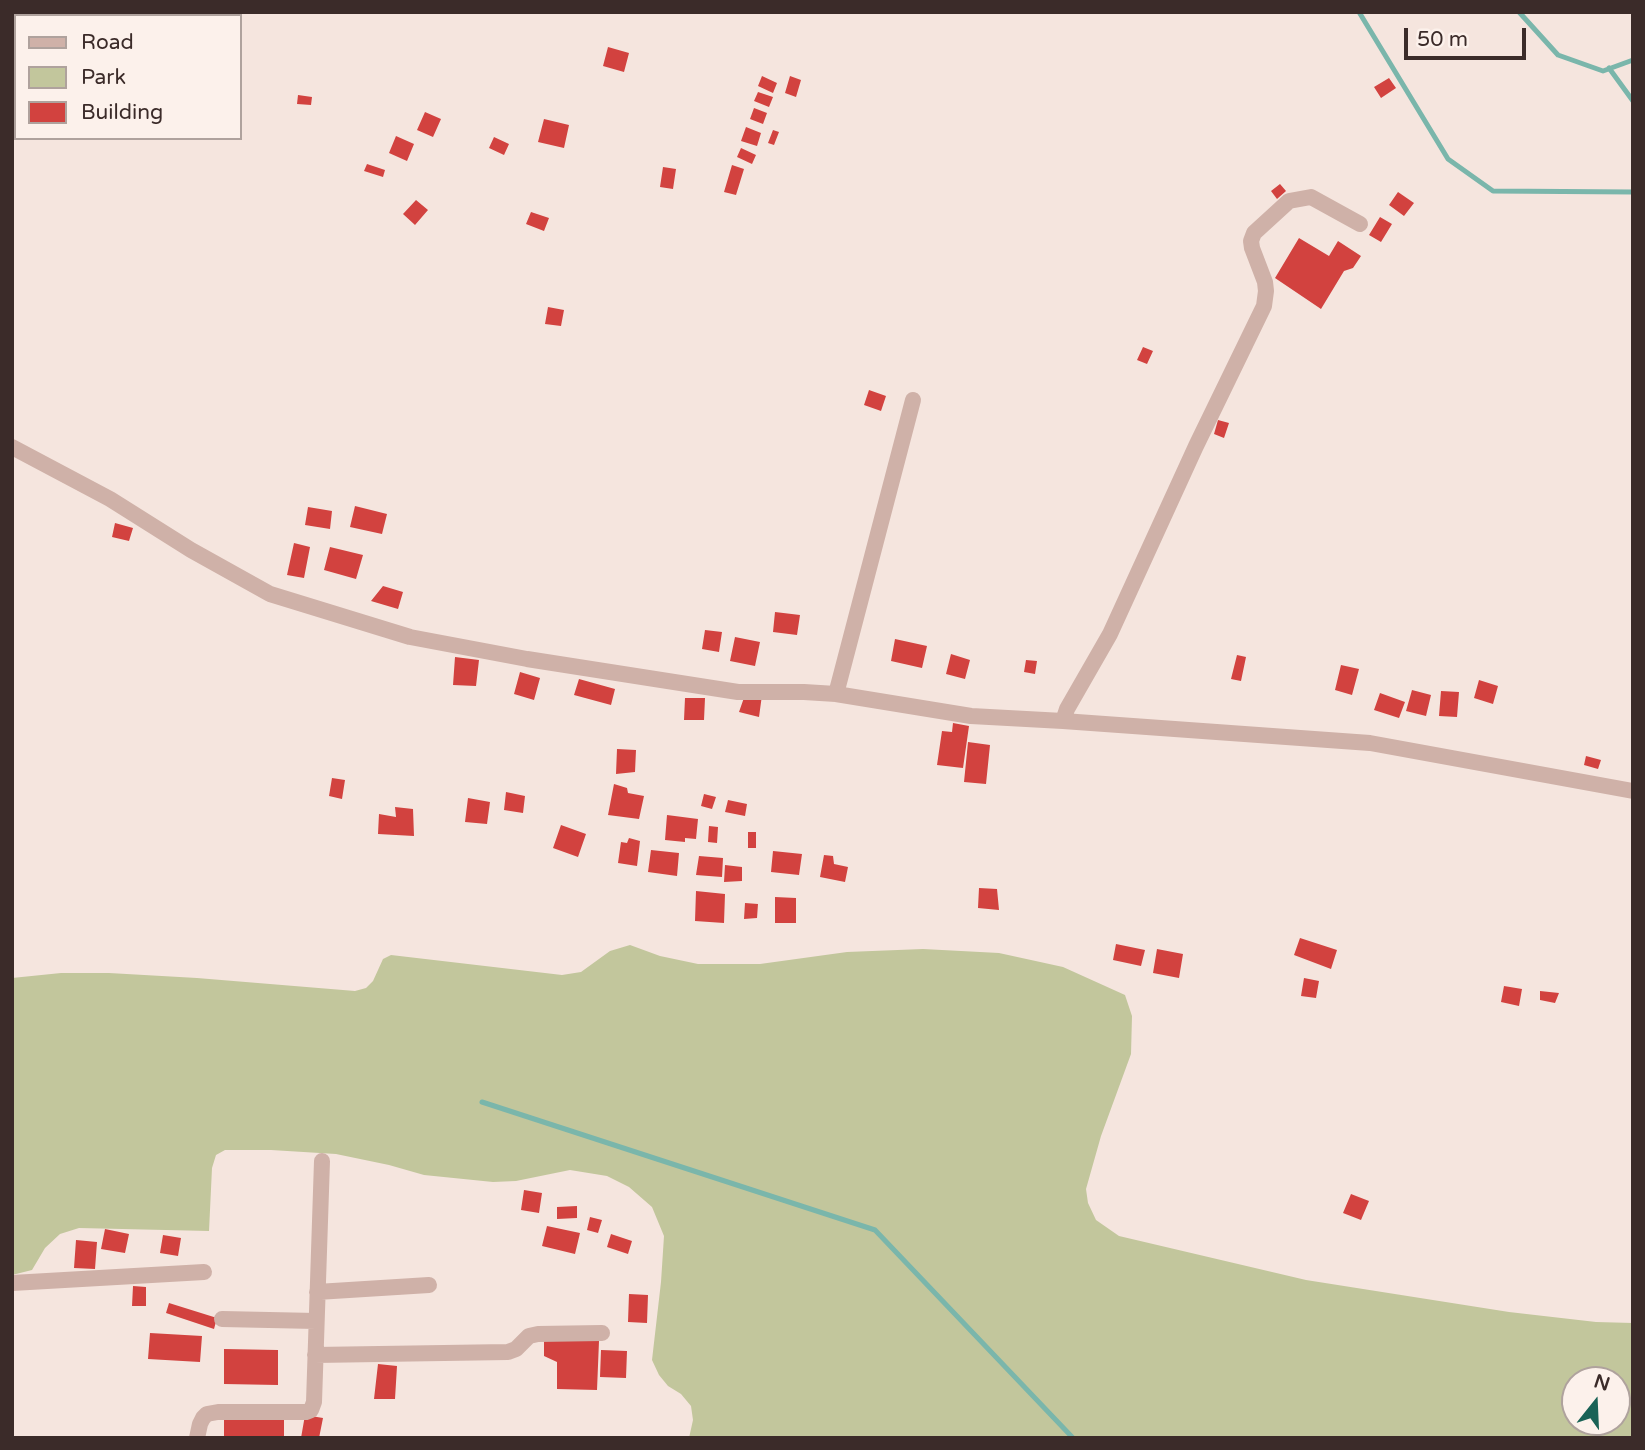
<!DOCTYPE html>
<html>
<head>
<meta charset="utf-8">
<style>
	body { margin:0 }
	#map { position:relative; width:1645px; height:1450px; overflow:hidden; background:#f5e5de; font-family:"Varela Round",sans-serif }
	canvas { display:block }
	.frame { position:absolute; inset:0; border:14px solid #3b2b29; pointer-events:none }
	.legend { position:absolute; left:14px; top:14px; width:228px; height:126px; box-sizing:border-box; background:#fcf1eb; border:2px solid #afa29d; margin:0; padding:9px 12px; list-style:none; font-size:21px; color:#3b2b29 }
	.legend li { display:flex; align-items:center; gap:14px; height:35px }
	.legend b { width:35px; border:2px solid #afa29d }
	.north { position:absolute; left:1561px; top:1366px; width:70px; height:70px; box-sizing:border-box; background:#fcf1eb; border:2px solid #afa29d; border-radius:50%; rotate:18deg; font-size:19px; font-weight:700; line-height:28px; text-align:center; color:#3b2b29 }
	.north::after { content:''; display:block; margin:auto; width:24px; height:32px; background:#196256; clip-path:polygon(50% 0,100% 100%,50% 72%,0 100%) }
	.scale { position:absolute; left:1404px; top:28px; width:122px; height:32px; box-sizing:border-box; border:4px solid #3b2b29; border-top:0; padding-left:9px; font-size:21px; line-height:24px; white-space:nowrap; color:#3b2b29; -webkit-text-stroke:5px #fcf1eb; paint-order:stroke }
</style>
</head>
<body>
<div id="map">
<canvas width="1645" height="1450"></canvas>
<div class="frame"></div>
<ul class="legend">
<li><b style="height:9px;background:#cfb1a8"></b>Road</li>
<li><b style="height:19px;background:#c2c69c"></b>Park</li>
<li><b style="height:19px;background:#d2423f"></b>Building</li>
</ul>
<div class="north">N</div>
<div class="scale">50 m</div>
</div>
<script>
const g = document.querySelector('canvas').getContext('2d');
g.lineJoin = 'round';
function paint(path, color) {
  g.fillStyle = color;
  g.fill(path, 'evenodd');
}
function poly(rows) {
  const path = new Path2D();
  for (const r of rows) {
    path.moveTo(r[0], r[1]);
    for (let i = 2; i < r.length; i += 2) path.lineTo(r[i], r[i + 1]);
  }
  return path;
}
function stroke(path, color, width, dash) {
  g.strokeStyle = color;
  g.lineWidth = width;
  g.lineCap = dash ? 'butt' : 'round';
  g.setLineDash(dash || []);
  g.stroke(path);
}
paint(poly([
	[630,945,660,956,698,964,760,964,847,952,923,949,999,953,1063,967,1125,995,1132,1016,1131,1054,1101,1136,1086,1189,1088,1203,1096,1220,1119,1236,1306,1280,1509,1312,1596,1322,1633,1323,1632,1438,689,1438,693,1420,691,1406,681,1394,668,1386,659,1375,652,1360,661,1282,664,1236,652,1207,629,1187,607,1176,570,1170,516,1181,493,1182,424,1175,389,1165,336,1154,271,1150,225,1150,216,1155,212,1168,209,1231,79,1228,60,1234,45,1248,32,1270,12,1275,12,978,61,973,109,973,197,978,355,991,366,988,373,981,383,959,391,955,562,975,581,972,610,951],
	[1575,1380,1617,1380,1617,1422,1575,1422]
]), '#c2c69c');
stroke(poly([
	[1359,12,1448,159,1493,191,1633,192],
	[1519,12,1558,55,1603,71,1633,60],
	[1609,68,1633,101],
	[482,1102,875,1230,1073,1438]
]), '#7ab6ab', 5);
paint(poly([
	[608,47,629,53,624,72,603,66],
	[762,76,777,83,773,93,758,86],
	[790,76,801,80,796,97,785,93],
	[1389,78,1396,88,1381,98,1374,87],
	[758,92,773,97,769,107,754,101],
	[298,95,312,97,311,105,297,104],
	[754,108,767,113,763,124,750,119],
	[425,112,441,119,433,137,417,130],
	[544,119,569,125,564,148,538,142],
	[746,127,761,133,757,146,741,141],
	[773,130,779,132,774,145,768,143],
	[396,136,414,144,407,161,389,153],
	[494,137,509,144,504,155,489,148],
	[741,148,756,155,752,164,737,157],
	[367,164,385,170,383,177,364,171],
	[732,165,744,169,736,195,724,192],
	[663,167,676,169,673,189,660,187],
	[1280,184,1286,191,1277,199,1271,191],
	[1398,192,1414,203,1404,216,1389,205],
	[416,200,428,210,415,225,403,214],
	[531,212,549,218,544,231,526,224],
	[1380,217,1392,224,1381,242,1369,235],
	[1299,238,1329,256,1338,241,1361,256,1353,268,1344,271,1321,309,1275,278],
	[548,307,564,310,561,326,545,324],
	[1143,347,1153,351,1147,364,1137,360],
	[869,390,886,396,881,411,864,405],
	[1218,420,1229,423,1224,438,1214,434],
	[355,506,387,514,382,534,350,527],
	[308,507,332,511,330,529,305,525],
	[115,523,133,528,129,541,112,537],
	[294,543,310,547,304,578,287,575],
	[330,547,363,555,356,579,324,570],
	[383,586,403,592,398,609,371,601],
	[775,612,800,615,797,635,773,632],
	[705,630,722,632,719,652,702,649],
	[735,637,760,642,755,666,730,661],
	[895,639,927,646,922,668,891,661],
	[951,654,970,660,965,679,946,674],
	[1237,655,1246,657,1241,681,1231,679],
	[455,657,479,660,476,686,453,685],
	[1026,660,1037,661,1035,674,1024,672],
	[1341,665,1359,669,1352,695,1335,690],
	[520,672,540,678,534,700,514,694],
	[579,679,615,689,611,705,574,695],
	[1479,680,1498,686,1493,704,1474,698],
	[1412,690,1431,695,1426,716,1406,711],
	[1441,691,1459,692,1457,717,1439,716],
	[746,692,762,695,759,717,739,712],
	[1380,693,1405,702,1399,718,1374,710],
	[685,698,705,698,704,720,684,720],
	[953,723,969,726,963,768,937,765,942,731,952,732],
	[968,742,990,745,986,784,964,782],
	[617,749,636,750,635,772,616,774],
	[1586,756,1601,760,1598,769,1584,765],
	[332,778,345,780,342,799,329,796],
	[614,784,627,788,628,793,644,796,639,819,608,815],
	[506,792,525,796,523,813,504,810],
	[704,794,716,797,712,809,701,806],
	[468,798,490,802,487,824,465,822],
	[728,800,747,804,745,816,725,812],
	[395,807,413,809,414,836,378,834,379,814,396,817],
	[667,815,698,819,696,839,685,838,685,842,665,840],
	[561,825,586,834,578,857,553,848],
	[709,826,718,827,717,843,708,842],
	[748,832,756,832,756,848,748,848],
	[629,838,640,841,637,866,618,863,621,842,627,843],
	[651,850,679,853,677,876,648,872],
	[773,851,802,854,799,875,771,872],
	[824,855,833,856,834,864,848,867,845,882,820,877],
	[699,856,723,858,722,877,696,875],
	[725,865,742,867,742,881,724,882],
	[979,888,997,889,999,910,978,908],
	[696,891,725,894,724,923,695,921],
	[775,897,796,898,796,923,775,923],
	[745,903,758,904,757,918,744,919],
	[1300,938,1337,950,1331,969,1294,955],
	[1116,944,1145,950,1141,966,1113,960],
	[1157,949,1183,954,1179,978,1153,973],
	[1304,978,1319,981,1316,998,1301,996],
	[1504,986,1522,989,1519,1006,1501,1002],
	[1540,991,1559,993,1555,1003,1540,1000],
	[524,1190,542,1193,539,1213,521,1210],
	[1351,1194,1369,1201,1361,1220,1343,1213],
	[577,1206,577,1218,557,1219,557,1207],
	[590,1217,602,1220,598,1233,587,1230],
	[547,1226,580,1233,575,1254,542,1246],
	[105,1229,129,1234,125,1253,101,1249],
	[611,1234,632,1241,628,1254,607,1247],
	[163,1235,181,1238,178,1256,160,1253],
	[76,1240,97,1242,95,1269,74,1268],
	[133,1286,146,1287,146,1306,132,1306],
	[629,1294,648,1295,647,1323,628,1322],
	[169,1303,217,1318,214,1329,166,1313],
	[150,1333,202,1336,200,1362,148,1359],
	[544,1338,599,1341,597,1390,557,1389,557,1362,544,1356],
	[224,1349,278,1350,278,1385,224,1384],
	[601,1350,627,1351,626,1378,600,1377],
	[378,1364,397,1366,395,1399,374,1399],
	[305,1415,323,1418,319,1438,301,1438],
	[224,1416,284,1416,284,1438,224,1438]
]), '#d2423f');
stroke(poly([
	[1360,224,1311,197,1289,201,1254,233,1251,241,1252,248,1265,282,1266,291,1264,306,1196,446,1110,634,1067,709,1063,721,1370,743,1633,791],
	[12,447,110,499,191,550,270,594,410,637,527,659,738,692,804,692,836,694,913,400],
	[836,694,971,716,1063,721],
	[12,1283,204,1272],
	[317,1292,429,1285],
	[222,1319,316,1321],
	[315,1355,508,1352,516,1349,529,1336,538,1334,602,1333],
	[197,1438,200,1424,203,1418,207,1414,218,1412,306,1412,311,1410,314,1402,322,1161]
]), '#cfb1a8', 16);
</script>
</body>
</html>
